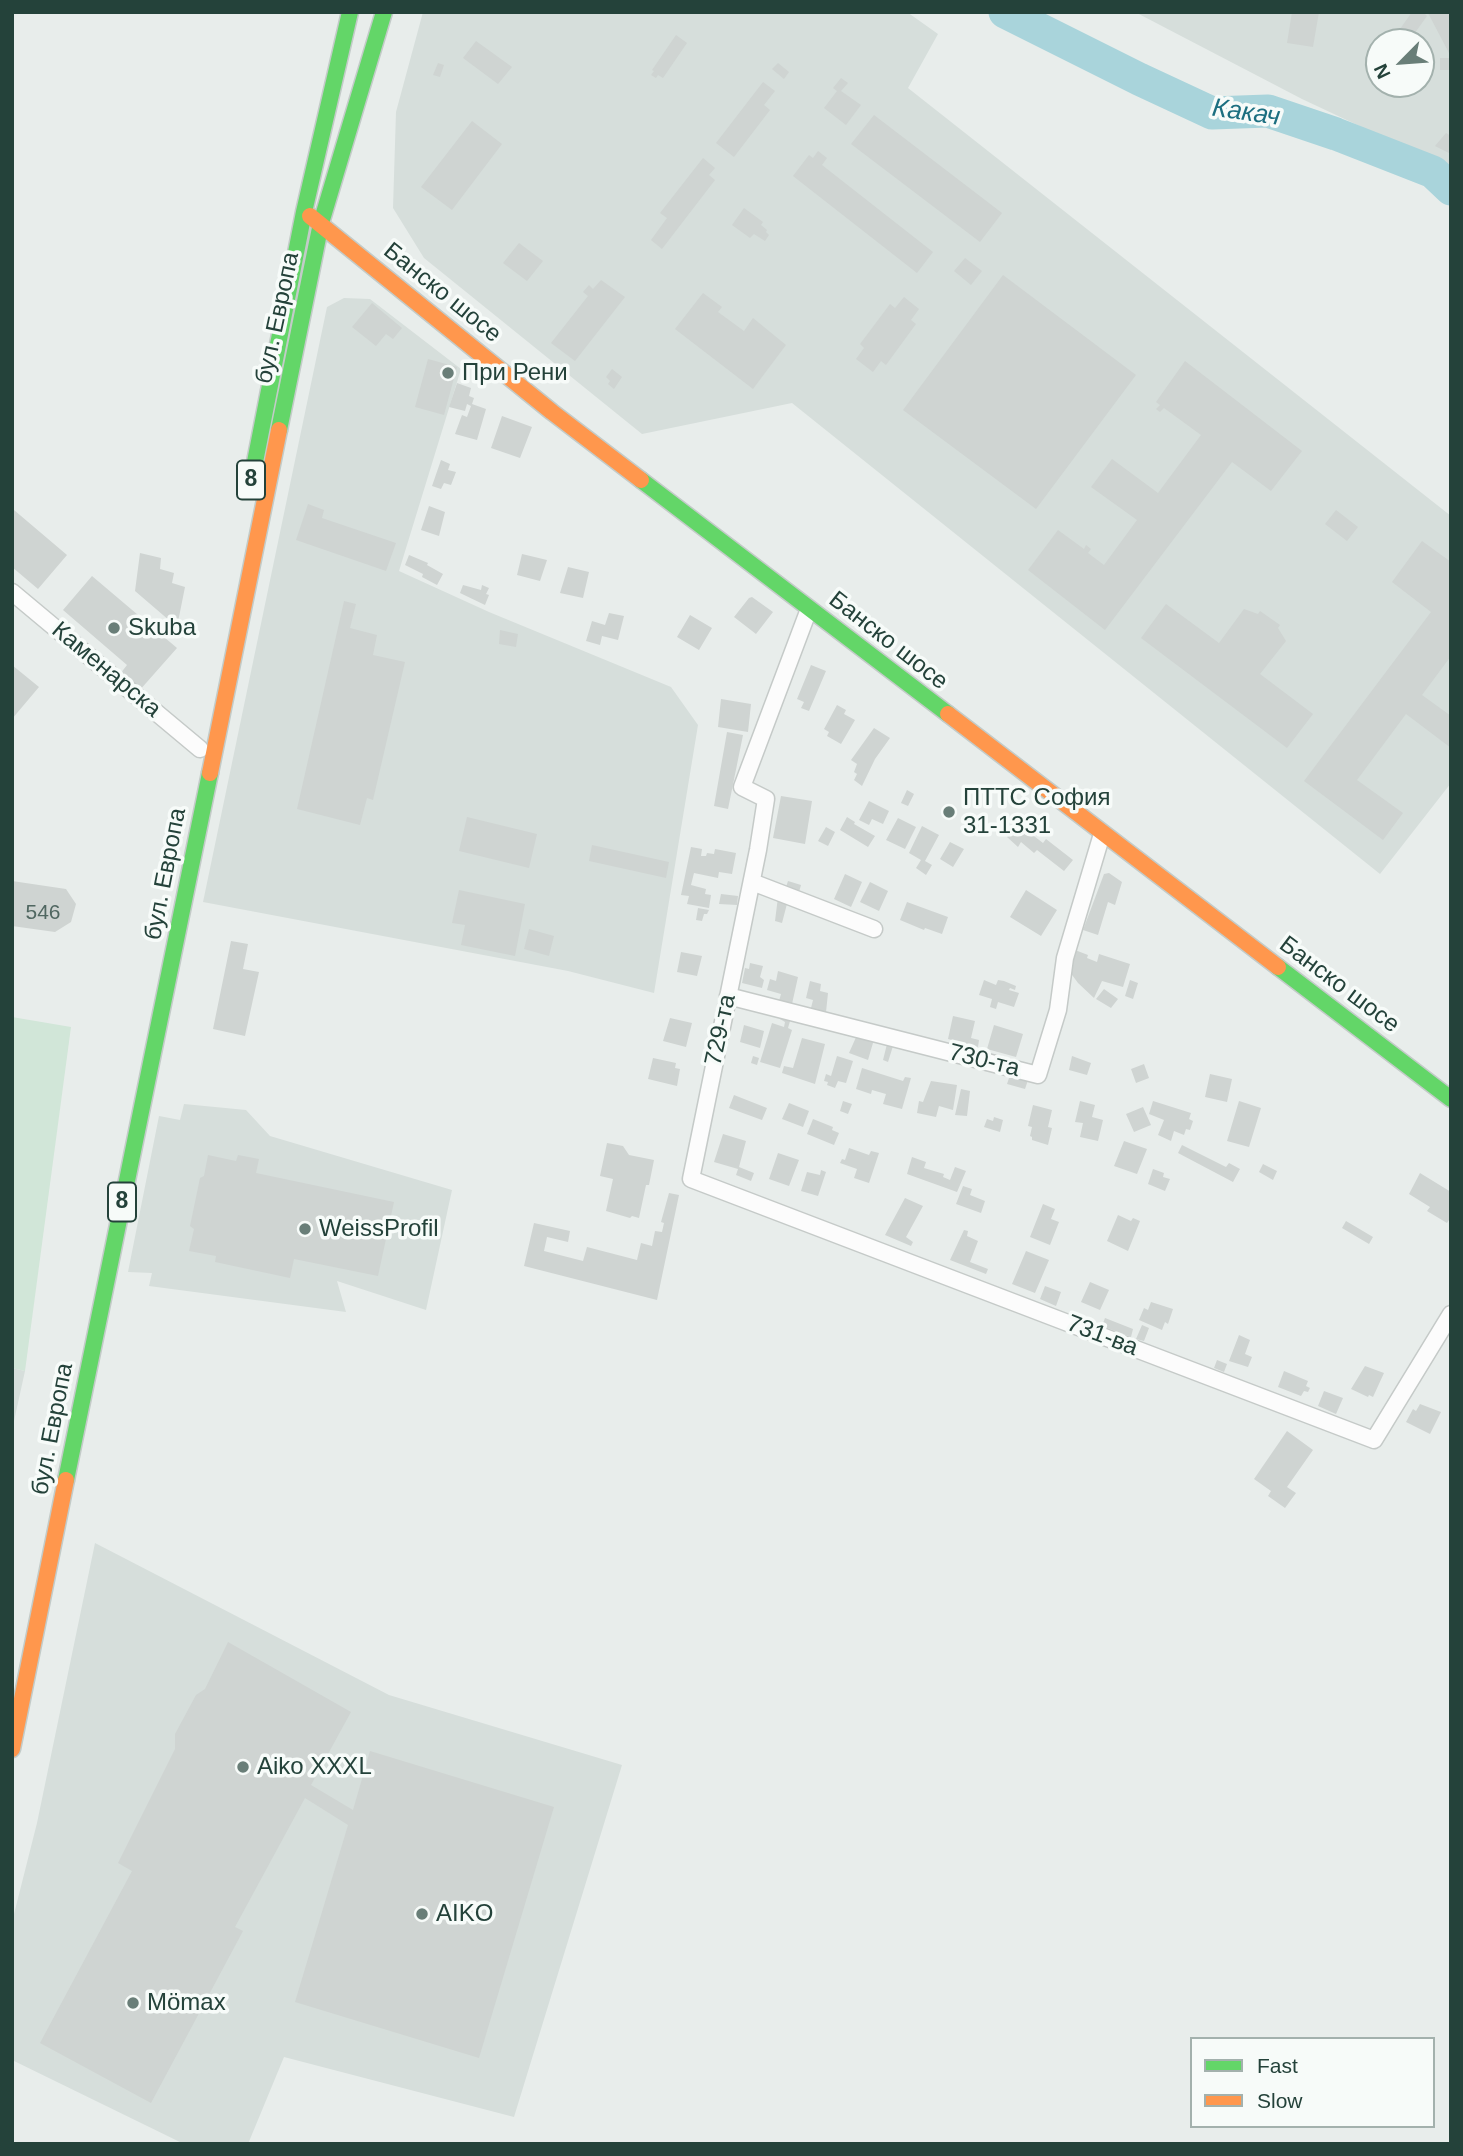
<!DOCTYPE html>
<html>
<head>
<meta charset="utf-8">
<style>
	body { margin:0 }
	#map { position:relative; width:1463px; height:2156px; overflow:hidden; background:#e8edeb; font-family:Helvetica,sans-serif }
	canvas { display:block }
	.frame { position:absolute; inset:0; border:14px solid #24423a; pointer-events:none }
	.legend { position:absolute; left:1190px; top:2037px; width:245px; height:91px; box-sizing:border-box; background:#f7fbf9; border:2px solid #a3b1ad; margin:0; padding:9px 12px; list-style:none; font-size:21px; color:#24423a }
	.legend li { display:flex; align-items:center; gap:14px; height:35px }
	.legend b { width:35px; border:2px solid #a3b1ad }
	.north { position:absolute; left:1365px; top:28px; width:70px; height:70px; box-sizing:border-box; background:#f7fbf9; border:2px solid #a3b1ad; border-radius:50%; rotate:245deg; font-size:19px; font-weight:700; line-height:28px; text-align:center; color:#24423a }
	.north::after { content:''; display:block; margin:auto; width:24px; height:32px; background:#697e78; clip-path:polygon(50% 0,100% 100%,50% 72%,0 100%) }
</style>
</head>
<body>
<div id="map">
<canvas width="1463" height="2156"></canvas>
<div class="frame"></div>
<ul class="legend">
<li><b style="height:9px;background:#63d668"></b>Fast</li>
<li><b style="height:9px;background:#ff974d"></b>Slow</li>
</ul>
<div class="north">N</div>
</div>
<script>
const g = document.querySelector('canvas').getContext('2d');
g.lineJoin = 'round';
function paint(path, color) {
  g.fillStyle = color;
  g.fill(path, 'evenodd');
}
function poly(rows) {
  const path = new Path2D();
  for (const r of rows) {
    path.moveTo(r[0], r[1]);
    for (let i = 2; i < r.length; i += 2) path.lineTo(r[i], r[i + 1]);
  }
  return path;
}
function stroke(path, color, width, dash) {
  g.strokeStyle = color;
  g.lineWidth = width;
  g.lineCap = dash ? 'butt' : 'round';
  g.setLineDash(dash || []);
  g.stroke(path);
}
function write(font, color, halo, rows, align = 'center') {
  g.font = font + ' Helvetica,sans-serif';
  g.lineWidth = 7;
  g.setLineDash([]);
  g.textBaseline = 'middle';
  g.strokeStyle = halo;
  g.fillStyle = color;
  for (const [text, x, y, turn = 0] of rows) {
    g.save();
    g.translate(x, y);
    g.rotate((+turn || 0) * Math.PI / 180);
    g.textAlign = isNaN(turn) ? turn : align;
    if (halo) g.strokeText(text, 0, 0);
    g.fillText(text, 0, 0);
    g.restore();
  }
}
paint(poly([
	[423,12,907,12,938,34,908,88,1451,516,1451,783,1380,874,792,403,642,434,424,258,393,208,396,112],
	[1135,12,1451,12,1451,169,1302,99],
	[1379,42,1421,42,1421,84,1379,84],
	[344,298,370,299,461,369,399,571,489,612,671,687,698,725,654,993,568,971,203,902,327,307],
	[184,1104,246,1110,270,1136,452,1190,426,1310,337,1281,346,1312,149,1286,152,1273,128,1272,159,1116,180,1120],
	[12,1368,25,1371,12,1430],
	[95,1543,389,1695,622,1765,514,2117,284,2057,248,2144,184,2144,12,2060,12,1922,37,1823]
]), '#d6dedb');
paint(poly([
	[12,1017,71,1027,25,1371,12,1368]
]), '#d1e6d8');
stroke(poly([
	[1005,12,1139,79,1212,113,1268,111,1336,134,1433,172,1451,189]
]), '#a9d4db', 33);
paint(poly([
	[1292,12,1319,12,1313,47,1287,43],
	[1412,12,1423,12,1427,16,1412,37,1400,29],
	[1430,12,1451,12,1451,52,1449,53,1428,13],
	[676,35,687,43,663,78,658,75,656,78,651,75,654,71,652,70],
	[476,41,512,67,498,84,463,58],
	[1440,58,1451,58,1451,70,1440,70],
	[438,63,444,65,440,77,433,75],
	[778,63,789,72,784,79,772,69],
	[841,78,848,83,841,91,861,105,846,125,824,108,837,91,833,88],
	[763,82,775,91,764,105,770,110,734,157,716,143],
	[874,115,1002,213,980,242,851,144],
	[472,121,502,144,452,210,421,187],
	[1446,133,1451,136,1451,154,1435,146],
	[818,151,827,158,822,165,933,252,917,273,793,176,809,155,813,158],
	[703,158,715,168,709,175,715,180,662,249,651,240,667,218,660,213],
	[744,208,763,222,761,225,767,230,766,232,769,235,765,241,754,234,750,238,732,225],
	[519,243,543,261,527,281,503,263],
	[965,258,982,271,971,285,954,271],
	[1003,275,1136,375,1036,509,903,410],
	[601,280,625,297,575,361,551,343,588,296,583,292,589,285,593,289],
	[703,293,722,307,718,312,744,331,753,318,786,345,753,389,675,329],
	[904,297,919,309,911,320,916,324,886,365,881,361,873,372,856,359,864,348,860,344,890,304,895,308],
	[372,303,402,328,393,339,386,334,376,346,352,327],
	[428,359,457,367,444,415,415,407],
	[1185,361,1302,451,1271,491,1232,462,1105,630,1028,570,1058,530,1084,549,1086,545,1091,549,1088,553,1104,565,1137,520,1091,487,1112,459,1158,493,1201,435,1164,408,1160,412,1156,409,1160,405,1156,402],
	[612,369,622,377,614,389,608,384,610,381,606,377],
	[457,383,471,388,469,396,474,398,472,404,486,409,477,440,455,434,462,415,467,417,471,406,467,404,465,411,449,407],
	[502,416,532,427,520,458,491,448],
	[441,460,450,464,448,470,456,472,451,485,444,483,441,489,432,486],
	[308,504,324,510,322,518,396,543,386,571,296,540],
	[429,506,445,512,439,536,421,530],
	[14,510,67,555,38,589,12,567],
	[1336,510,1358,527,1347,541,1325,524],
	[1422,541,1451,562,1451,656,1422,695,1451,716,1451,748,1406,714,1357,780,1403,813,1383,840,1304,781,1431,612,1392,582],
	[140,553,161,558,160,569,174,573,172,583,185,587,177,627,135,591],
	[522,554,547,560,540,581,517,575],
	[409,555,428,563,427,565,443,574,437,585,422,577,423,574,405,565],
	[568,567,589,572,583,598,560,593],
	[92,576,177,648,139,691,120,674,127,665,63,610],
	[463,585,481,590,482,585,489,588,486,594,489,595,485,605,460,593],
	[752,597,773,612,756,634,734,617,749,598],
	[344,601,356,604,350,628,377,635,373,655,405,662,373,800,367,798,360,825,297,809],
	[1166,604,1219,643,1244,609,1258,614,1260,611,1280,625,1278,628,1286,641,1260,674,1313,714,1287,748,1141,638],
	[609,613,624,616,618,640,602,636,600,645,586,641,592,621,605,625],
	[690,615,712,628,699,650,677,637],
	[500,630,518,634,516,647,499,644],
	[12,665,39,687,12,719],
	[811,665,826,671,809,711,801,708,804,702,797,699],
	[721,699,751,704,748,732,718,727],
	[837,705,846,710,844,714,855,720,841,744,827,736,829,732,824,729],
	[874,728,890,738,875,759,862,786,854,780,857,774,854,772,857,764,851,760],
	[727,732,743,735,728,809,714,806],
	[907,790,914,794,908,806,901,803],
	[781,796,812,801,805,844,773,838],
	[869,801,889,811,883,824,872,819,869,825,859,820],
	[467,817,537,834,529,868,459,851],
	[847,817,855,822,854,824,875,836,868,847,840,830],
	[898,818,916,827,905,849,886,840],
	[922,826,939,835,925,861,932,865,926,875,916,868,921,860,909,853],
	[826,827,835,832,828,846,818,841],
	[1015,827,1028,836,1030,833,1043,843,1046,839,1073,860,1064,871,1037,850,1034,853,1021,842,1018,847,1007,837],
	[950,842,964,849,953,867,940,859],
	[592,845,669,862,666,878,589,861],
	[691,847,702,849,701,856,706,856,707,853,714,854,715,849,736,853,732,874,719,872,718,878,694,873,691,885,706,889,705,894,711,895,709,908,687,904,689,896,681,895],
	[1109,873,1122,882,1115,905,1108,902,1098,935,1083,930,1104,874],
	[845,874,862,882,851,907,834,899],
	[12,881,66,889,76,904,71,922,55,932,12,926],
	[788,881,801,885,799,892,786,887],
	[870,882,888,891,879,911,860,902],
	[459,890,525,904,515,956,461,945,465,925,452,923],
	[1026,890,1057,910,1041,936,1010,917],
	[721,894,738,896,737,905,719,904],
	[778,897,788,900,782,923,775,921],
	[907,902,948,917,942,934,925,928,924,930,900,920],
	[698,908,709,910,707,914,704,914,702,921,696,920],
	[529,929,554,936,549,956,524,949],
	[231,941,248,944,243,969,259,972,245,1036,213,1029],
	[1075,950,1088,955,1087,958,1097,962,1099,954,1130,964,1123,987,1102,981,1094,998,1078,983,1067,968],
	[681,952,702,956,697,976,677,972],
	[750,963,763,966,760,977,764,980,762,988,742,983,745,968,749,969],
	[778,971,798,977,792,1004,779,1001,781,994,767,990,770,979,776,981],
	[984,980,996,985,998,980,1004,981,1016,986,1015,990,1010,988,1009,990,1019,993,1014,1007,998,1002,996,1009,990,1007,992,999,979,995],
	[1130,980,1138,983,1133,999,1125,996],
	[810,981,821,984,820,991,828,993,826,1012,811,1008,813,1000,806,998],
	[1104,989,1118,999,1111,1008,1096,999],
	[782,1012,792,1014,788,1028,792,1030,780,1068,760,1062,772,1023,784,1027,785,1022,780,1019],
	[953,1016,975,1021,971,1038,979,1040,978,1047,948,1039],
	[670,1018,692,1023,686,1047,663,1041],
	[744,1025,764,1031,760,1048,740,1042],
	[994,1025,1023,1034,1016,1057,987,1049],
	[857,1035,875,1036,868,1060,849,1053],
	[802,1038,825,1044,815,1084,782,1073,784,1066,793,1068],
	[887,1044,893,1046,888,1062,883,1060],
	[753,1056,759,1058,757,1065,751,1063],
	[837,1056,853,1061,846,1083,838,1081,835,1088,827,1085,828,1082,824,1081,826,1074,831,1076],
	[1072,1056,1091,1063,1087,1075,1069,1070],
	[653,1058,676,1063,675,1068,680,1069,677,1086,648,1079],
	[1144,1064,1149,1078,1136,1083,1131,1069],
	[862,1068,903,1081,905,1077,911,1078,902,1109,883,1104,886,1094,872,1090,871,1094,856,1089],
	[1011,1072,1029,1077,1025,1089,1007,1084],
	[1210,1074,1232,1079,1227,1102,1205,1097],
	[931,1081,957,1085,953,1110,939,1106,936,1117,917,1113,919,1101,923,1102],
	[961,1089,970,1091,967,1116,955,1115],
	[734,1095,767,1108,762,1120,729,1108],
	[843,1101,852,1104,848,1114,840,1111],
	[1080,1101,1095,1105,1092,1117,1103,1120,1098,1141,1080,1137,1083,1123,1075,1122],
	[1153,1101,1191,1113,1189,1119,1193,1121,1190,1130,1186,1129,1184,1135,1174,1131,1171,1141,1158,1135,1164,1120,1149,1114],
	[1239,1101,1261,1108,1249,1147,1227,1141],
	[789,1103,809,1111,803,1127,782,1119],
	[1033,1105,1052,1110,1048,1127,1052,1128,1048,1145,1032,1140,1032,1137,1030,1136,1032,1127,1028,1126],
	[1143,1107,1151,1125,1134,1132,1126,1114],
	[994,1117,1003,1120,1000,1132,984,1127,987,1119,993,1121],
	[813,1119,833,1127,832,1130,839,1133,834,1145,807,1134],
	[723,1134,746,1141,739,1167,754,1173,751,1181,736,1175,738,1169,714,1162],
	[1124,1141,1147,1149,1137,1174,1114,1166],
	[607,1143,623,1146,629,1155,654,1160,649,1185,646,1185,639,1218,632,1216,630,1218,606,1211,613,1179,600,1176],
	[1182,1145,1226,1167,1229,1163,1240,1169,1233,1182,1178,1153],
	[849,1148,869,1155,871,1151,879,1153,869,1183,854,1178,857,1169,840,1163,842,1159,845,1160],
	[778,1153,799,1160,789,1186,769,1179],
	[208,1155,236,1161,238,1155,259,1159,256,1173,394,1202,378,1276,294,1259,290,1278,215,1262,216,1256,189,1251,194,1229,190,1226,200,1178,204,1176],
	[912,1157,926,1162,924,1168,944,1174,943,1177,950,1180,955,1167,966,1171,957,1192,907,1174],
	[1263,1164,1277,1171,1273,1180,1259,1172],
	[1153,1169,1164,1173,1163,1177,1170,1179,1165,1191,1148,1184],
	[821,1170,826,1172,818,1196,801,1191,807,1172,820,1175],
	[1420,1173,1451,1192,1451,1217,1447,1223,1427,1211,1430,1207,1409,1194],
	[963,1186,972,1189,970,1195,985,1201,981,1213,956,1204],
	[669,1193,679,1195,657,1300,524,1266,534,1223,570,1231,568,1242,547,1237,544,1251,583,1261,587,1247,637,1260,641,1243,652,1246,655,1231,662,1232,664,1223,661,1222],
	[905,1198,923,1206,906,1237,913,1242,911,1246,885,1235],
	[1043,1204,1055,1209,1051,1219,1059,1222,1050,1245,1030,1237],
	[1118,1215,1131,1221,1133,1218,1140,1221,1128,1251,1107,1241],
	[1346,1221,1373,1237,1369,1244,1342,1228],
	[964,1230,968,1231,967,1236,978,1241,970,1262,988,1269,986,1274,950,1260],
	[1026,1251,1049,1260,1035,1293,1012,1284],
	[1090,1282,1109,1290,1100,1310,1081,1302],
	[1045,1286,1061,1292,1056,1306,1040,1299],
	[1151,1302,1173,1309,1168,1324,1165,1322,1162,1330,1139,1320,1144,1308,1148,1310],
	[1105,1318,1133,1329,1131,1337,1102,1326],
	[1142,1325,1149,1328,1144,1341,1136,1339],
	[1239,1335,1250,1340,1245,1354,1252,1357,1248,1367,1229,1361],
	[1217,1360,1227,1364,1224,1372,1214,1368],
	[1365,1366,1384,1373,1373,1397,1369,1395,1368,1397,1351,1389],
	[1284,1371,1308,1381,1306,1386,1310,1388,1308,1392,1304,1391,1301,1396,1278,1387],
	[1324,1391,1343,1398,1336,1414,1318,1406],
	[1420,1404,1441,1412,1430,1434,1406,1422,1413,1409,1416,1411],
	[1287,1431,1313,1450,1287,1487,1296,1493,1285,1508,1268,1496,1271,1491,1254,1479],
	[228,1642,351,1712,311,1785,353,1810,370,1751,554,1807,479,2058,295,2002,348,1825,305,1798,235,1927,243,1931,151,2103,40,2043,132,1871,118,1863,175,1749,175,1734,196,1695,205,1689]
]), '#cfd4d2');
const street = poly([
	[12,592,200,749],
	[809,609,742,787,766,799,758,850,691,1179,1374,1440,1451,1314],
	[752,882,874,929],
	[728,996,1038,1075,1058,1010,1065,958,1102,834]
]);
const fast = poly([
	[279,430,321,223,384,12],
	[254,467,304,212,350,12],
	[641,480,948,714],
	[1278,967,1451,1099],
	[66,1480,210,773]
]);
const slow = poly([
	[310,216,552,412,641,480],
	[948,714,1278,967],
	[210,773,279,430],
	[12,1749,66,1480]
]);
stroke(street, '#c5cac8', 19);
stroke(fast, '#c3cbc8', 19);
stroke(slow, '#c3cbc8', 19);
stroke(street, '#fcfcfc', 16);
stroke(fast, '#63d668', 16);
stroke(slow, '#ff974d', 16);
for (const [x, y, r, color] of [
	[448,373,7,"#697e78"],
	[114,628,7,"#697e78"],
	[949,812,7,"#697e78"],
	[305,1229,7,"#697e78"],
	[243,1767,7,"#697e78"],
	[422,1914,7,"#697e78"],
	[133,2003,7,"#697e78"]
]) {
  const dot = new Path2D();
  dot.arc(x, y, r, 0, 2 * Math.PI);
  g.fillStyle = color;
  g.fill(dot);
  stroke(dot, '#f7fbf9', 2.5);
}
write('21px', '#506761', null, [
	["546",43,913]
]);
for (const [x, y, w] of [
	[251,480,28],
	[122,1202,28]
]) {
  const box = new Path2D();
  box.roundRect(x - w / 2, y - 19.5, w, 39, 5);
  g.fillStyle = '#f7fbf9';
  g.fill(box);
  stroke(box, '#24423a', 2);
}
write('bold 23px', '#24423a', null, [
	["8",251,480],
	["8",122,1202]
]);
write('24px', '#24423a', '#f7fbf9', [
	["Банско шосе",442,293,39],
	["бул. Европа",278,318,-78],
	["Банско шосе",888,641,38],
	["Каменарска",106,670,40],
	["бул. Европа",166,874,-79],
	["Банско шосе",1339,985,37],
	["729-та",721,1030,-78],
	["730-та",984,1061,14],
	["731-ва",1102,1336,21],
	["бул. Европа",53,1429,-79]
]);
write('24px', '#24423a', '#f7fbf9', [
	["При Рени",462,373],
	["Skuba",128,628],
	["ПТТС София",963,798],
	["31-1331",963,826],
	["WeissProfil",319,1229],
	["Aiko XXXL",257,1767],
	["AIKO",436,1914],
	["Mömax",147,2003]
], 'left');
write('italic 26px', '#1c6f80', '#f7fbf9', [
	["Какач",1246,113,8]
]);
</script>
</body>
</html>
